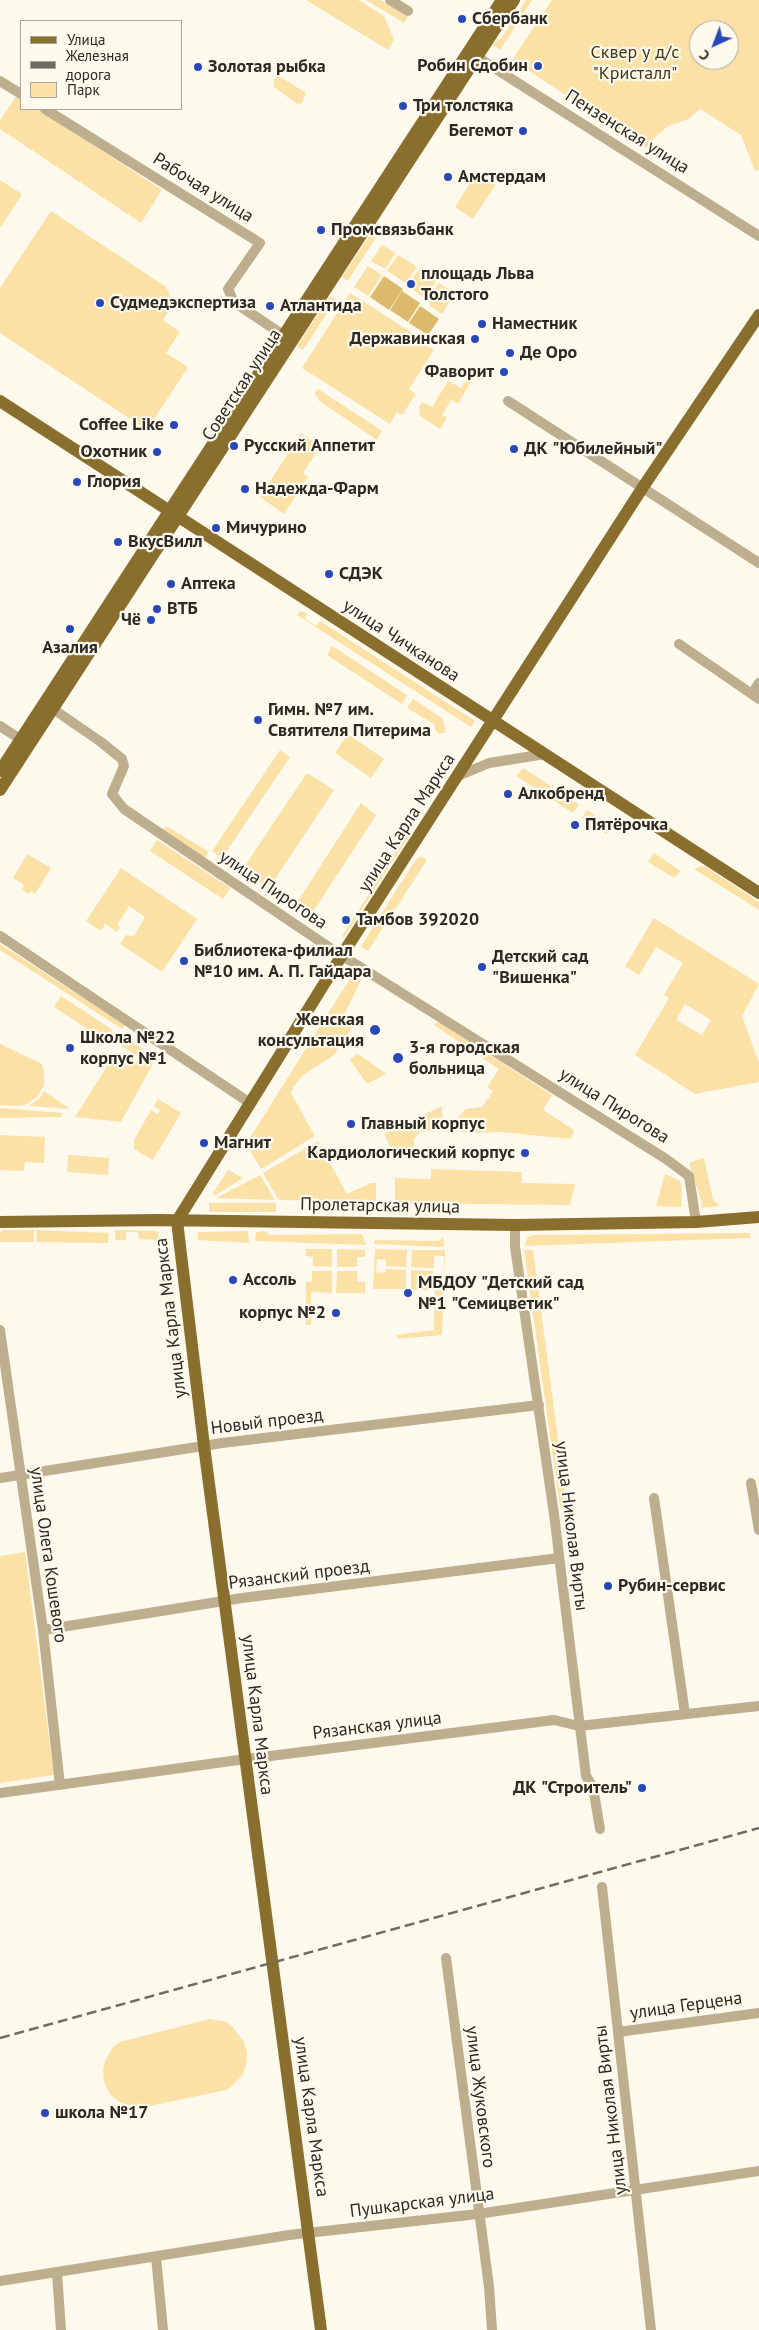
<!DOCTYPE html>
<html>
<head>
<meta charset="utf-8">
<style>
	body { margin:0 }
	#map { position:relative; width:759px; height:2330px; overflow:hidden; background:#fef9ed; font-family:"PT Sans",sans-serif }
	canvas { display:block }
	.legend { position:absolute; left:20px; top:20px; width:162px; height:90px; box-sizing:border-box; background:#fef9ed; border:1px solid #aba69c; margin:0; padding:6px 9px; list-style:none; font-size:15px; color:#2e2a23 }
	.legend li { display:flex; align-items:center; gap:10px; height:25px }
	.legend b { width:25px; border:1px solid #aba69c }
	.north { position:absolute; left:689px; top:20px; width:50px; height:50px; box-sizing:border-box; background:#fef9ed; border:1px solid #aba69c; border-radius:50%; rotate:223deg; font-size:14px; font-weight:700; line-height:20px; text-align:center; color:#2e2a23 }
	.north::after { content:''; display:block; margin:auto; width:18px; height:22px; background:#2848b8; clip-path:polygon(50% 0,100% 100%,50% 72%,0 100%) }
</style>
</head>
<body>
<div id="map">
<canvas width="759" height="2330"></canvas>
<ul class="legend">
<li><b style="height:6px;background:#896e2d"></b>Улица</li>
<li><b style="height:6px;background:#6f6a62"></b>Железная дорога</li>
<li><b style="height:14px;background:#fbe1a6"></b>Парк</li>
</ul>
<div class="north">С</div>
</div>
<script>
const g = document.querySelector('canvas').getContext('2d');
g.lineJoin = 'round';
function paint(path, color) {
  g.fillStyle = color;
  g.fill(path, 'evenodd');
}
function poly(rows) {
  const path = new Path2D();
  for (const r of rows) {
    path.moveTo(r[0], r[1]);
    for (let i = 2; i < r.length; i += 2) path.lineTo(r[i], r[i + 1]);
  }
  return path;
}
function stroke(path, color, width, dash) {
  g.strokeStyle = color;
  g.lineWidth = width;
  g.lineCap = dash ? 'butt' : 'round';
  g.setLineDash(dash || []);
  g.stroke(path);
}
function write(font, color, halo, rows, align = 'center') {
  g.font = font + ' "PT Sans",sans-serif';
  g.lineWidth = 4.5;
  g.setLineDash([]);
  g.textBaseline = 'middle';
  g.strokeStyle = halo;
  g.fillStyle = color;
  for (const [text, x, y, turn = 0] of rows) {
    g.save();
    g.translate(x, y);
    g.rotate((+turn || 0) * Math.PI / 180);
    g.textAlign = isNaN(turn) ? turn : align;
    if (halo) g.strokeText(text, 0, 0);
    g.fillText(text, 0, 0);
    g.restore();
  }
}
paint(poly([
	[306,0,358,0,384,16,394,40,388,50],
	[366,0,381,0,408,17,404,23],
	[526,0,532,0,500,50,493,45,496,41,501,39],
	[552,0,759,0,759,170,755,171,741,135,700,109,689,119,668,126,653,139,647,148,512,60],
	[699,30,729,30,729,60,699,60],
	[279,76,306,93,302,103,297,104,274,87,274,79],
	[17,95,21,98,21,109,38,109,162,190,141,223,0,129,0,120],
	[477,172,496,184,473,219,455,207],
	[0,180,22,194,0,228],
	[51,211,166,287,174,304,163,320,180,332,166,353,188,367,147,430,0,333,0,288],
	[378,223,383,226,348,281,342,277],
	[382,245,396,253,385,269,371,261],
	[398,255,417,267,406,283,387,271],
	[368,266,382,275,368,296,354,287],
	[419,269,436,281,425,298,412,289,410,283],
	[439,283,455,293,442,314,430,306,428,299],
	[350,293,428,343,427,346,434,350,409,389,416,394,402,415,397,412,390,424,302,368],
	[330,296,336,299,303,350,297,346],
	[468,377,472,380,458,404,451,400,442,415,447,418,440,429,420,416,419,407,422,402,432,407,448,381,461,388],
	[318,389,382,431,377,440,318,400,319,398,314,394],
	[301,433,320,447,303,473,308,477,284,514,260,497],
	[300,611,307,613,305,619,316,626,320,621,475,721,471,727,297,615],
	[332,646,407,695,402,704,327,655],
	[413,699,442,718,446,732,439,734,438,732,436,732,434,724,407,708],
	[348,734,384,759,371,778,335,753],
	[280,750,290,757,222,858,212,851],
	[523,768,579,805,573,813,516,776],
	[307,773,334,790,269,888,242,870],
	[361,803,376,815,309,918,294,907],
	[587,810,612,826,606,834,582,818],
	[166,826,209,852,205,858,163,830],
	[409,831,411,833,344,937,342,936],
	[157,840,230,888,223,899,150,851],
	[654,853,681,871,674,878,648,862],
	[27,854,51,868,35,894,31,891,29,894,22,890,24,885,13,878],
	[421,856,427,860,368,951,361,946,416,859],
	[700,866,706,867,759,902,759,910,694,869],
	[121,868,197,919,162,972,120,944,126,935,134,936,145,917,129,906,117,925,120,927,117,932,105,924,101,931,86,921],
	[654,918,759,984,742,1016,759,1063,759,1082,695,1094,635,1055,669,998,664,995,683,963,656,947,639,975,625,966],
	[685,1004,711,1020,702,1035,676,1020],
	[0,944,125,1025,122,1029,0,950],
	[356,969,364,974,341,1021,352,1028,334,1055,303,1075,294,1086,291,1093,315,1136,261,1169,246,1144],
	[61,996,113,1030,106,1041,54,1007],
	[437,1022,439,1022,552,1095,543,1110,574,1130,571,1139,501,1132,476,1133,451,1131,451,1125,466,1109,482,1107,493,1091,487,1087,499,1069,434,1025],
	[125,1038,156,1058,121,1122,75,1117,116,1052,135,1063,139,1057,120,1045],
	[0,1044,42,1064,44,1072,44,1085,38,1096,27,1104,20,1106,0,1105],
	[357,1053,386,1074,367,1084,350,1060],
	[44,1091,70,1109,29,1106,40,1098],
	[158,1099,181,1113,153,1160,134,1149,134,1140,151,1110,158,1114,160,1110,154,1106],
	[442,1106,443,1127,438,1131,420,1132,414,1139,413,1151,396,1158,384,1134],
	[0,1108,62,1113,61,1117,0,1118],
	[0,1135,45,1137,44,1163,25,1162,24,1171,0,1170],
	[318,1141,347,1194,371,1183,376,1183,376,1202,279,1200,263,1173],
	[68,1155,109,1158,108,1175,67,1172],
	[704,1158,713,1200,720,1206,701,1208,702,1203,689,1163],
	[431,1169,522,1172,522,1183,575,1184,570,1205,395,1203,395,1178,431,1179],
	[228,1170,243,1178,214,1196,213,1193],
	[665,1174,680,1181,682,1187,681,1207,656,1206],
	[260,1175,275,1200,216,1198],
	[209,1203,276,1203,276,1212,209,1212],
	[3,1230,34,1230,34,1242,0,1242,0,1232],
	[36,1230,109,1233,108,1243,37,1242],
	[115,1230,158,1231,159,1240,139,1239,138,1232,126,1232,126,1240,115,1240],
	[248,1231,249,1243,198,1240,198,1232],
	[265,1231,270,1235,362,1234,366,1245,255,1241,256,1232],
	[750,1233,750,1238,524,1246,528,1237,533,1235],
	[443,1237,444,1247,374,1244,375,1240,438,1241],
	[306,1249,332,1249,332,1267,313,1266,313,1257,306,1256],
	[337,1249,365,1250,365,1257,357,1257,357,1267,337,1267],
	[375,1249,407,1250,406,1267,386,1266,386,1260,377,1259,376,1272,385,1273,386,1269,406,1270,406,1289,373,1289],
	[412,1250,445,1250,442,1335,397,1339,397,1335,434,1330,435,1290,411,1290,411,1270,433,1271,433,1283,444,1283,444,1256,434,1256,434,1268,411,1267],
	[524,1250,533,1250,567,1507,560,1507],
	[312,1271,332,1271,332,1293,311,1292,311,1325,306,1325,306,1282,312,1282],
	[337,1271,357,1271,357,1282,365,1282,365,1293,336,1293],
	[25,1552,54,1775,0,1783,0,1556],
	[209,2019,224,2021,232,2026,244,2042,247,2052,246,2064,243,2074,232,2086,226,2090,145,2107,128,2106,118,2101,109,2093,104,2082,103,2070,105,2061,113,2047,120,2042]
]), '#fbe1a6');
paint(poly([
	[384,276,403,289,389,310,370,297],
	[402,291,420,303,408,322,390,310],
	[420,306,439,319,428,335,409,323]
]), '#dcba6b');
stroke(poly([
	[390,0,408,11],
	[477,57,759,236],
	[0,81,21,94],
	[45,109,260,243,228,289,234,302,283,335],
	[508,401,759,563],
	[679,644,759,699],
	[752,694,759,683],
	[53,709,101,742,122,759,124,766,112,794,124,809,333,950,666,1159,689,1176,696,1222],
	[0,726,20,739],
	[458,776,489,763,545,754],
	[0,936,250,1103],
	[515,1225,515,1247,554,1514,586,1776,593,1787,600,1829],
	[0,1330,43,1630,60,1785],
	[0,1478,222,1443,539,1405],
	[751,1483,759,1530],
	[654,1498,685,1714],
	[43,1630,242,1598,559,1558],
	[0,1793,231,1761,554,1720,579,1726,759,1706],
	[602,1887,651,2330],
	[446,1958,489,2287,492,2330],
	[618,2032,759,2013],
	[156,2257,163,2330],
	[57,2273,61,2330],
	[0,2281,289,2235,478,2214,759,2171]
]), '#bdae8e', 10);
stroke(poly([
	[0,401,759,893],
	[0,771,502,0],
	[0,790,514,0],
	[0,1222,159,1220,515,1225,696,1222,759,1217],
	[321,2330,204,1446,177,1221,342,955,643,487,759,315]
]), '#896e2d', 12);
stroke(poly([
	[0,2038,759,1828]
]), '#6f6a62', 2.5, [10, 5]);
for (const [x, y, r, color] of [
	[462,19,5,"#2848b8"],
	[538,66,5,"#2848b8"],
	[198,67,5,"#2848b8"],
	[403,106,5,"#2848b8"],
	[523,131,5,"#2848b8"],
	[448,177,5,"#2848b8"],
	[321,230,5,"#2848b8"],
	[411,284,5,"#2848b8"],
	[100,303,5,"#2848b8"],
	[270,306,5,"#2848b8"],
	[482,324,5,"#2848b8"],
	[475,339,5,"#2848b8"],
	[510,353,5,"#2848b8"],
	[504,372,5,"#2848b8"],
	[174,425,5,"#2848b8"],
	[234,446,5,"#2848b8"],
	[514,449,5,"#2848b8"],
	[157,452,5,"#2848b8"],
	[77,482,5,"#2848b8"],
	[245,489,5,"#2848b8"],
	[216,528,5,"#2848b8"],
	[118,542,5,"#2848b8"],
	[329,574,5,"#2848b8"],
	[171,584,5,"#2848b8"],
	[157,609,5,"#2848b8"],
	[151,620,5,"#2848b8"],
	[70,629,5,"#2848b8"],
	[258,720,5,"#2848b8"],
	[508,794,5,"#2848b8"],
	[575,825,5,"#2848b8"],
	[346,920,5,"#2848b8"],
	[184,961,5,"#2848b8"],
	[482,967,5,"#2848b8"],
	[375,1030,6,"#2848b8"],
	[70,1048,5,"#2848b8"],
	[398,1058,6,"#2848b8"],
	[351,1124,5,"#2848b8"],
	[204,1143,5,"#2848b8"],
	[525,1153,5,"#2848b8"],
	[233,1280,5,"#2848b8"],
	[408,1293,5,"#2848b8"],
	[336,1313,5,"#2848b8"],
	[608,1586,5,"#2848b8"],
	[642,1788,5,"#2848b8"],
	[45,2113,5,"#2848b8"]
]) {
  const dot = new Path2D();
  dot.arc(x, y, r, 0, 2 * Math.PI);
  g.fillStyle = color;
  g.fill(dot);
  stroke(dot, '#fef9ed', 2);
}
write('bold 18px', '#2e2a23', '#fef9ed', [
	["Сбербанк",472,19],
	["Робин Сдобин",528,66,"right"],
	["Золотая рыбка",208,67],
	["Три толстяка",413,106],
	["Бегемот",513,131,"right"],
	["Амстердам",458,177],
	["Промсвязьбанк",331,230],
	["площадь Льва",421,274],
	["Толстого",421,295],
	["Судмедэкспертиза",110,303],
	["Атлантида",280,306],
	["Наместник",492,324],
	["Державинская",465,339,"right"],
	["Де Оро",520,353],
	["Фаворит",494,372,"right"],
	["Coffee Like",164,425,"right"],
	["Русский Аппетит",244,446],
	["ДК \"Юбилейный\"",524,449],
	["Охотник",147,452,"right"],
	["Глория",87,482],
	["Надежда-Фарм",255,489],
	["Мичурино",226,528],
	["ВкусВилл",128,542],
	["СДЭК",339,574],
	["Аптека",181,584],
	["ВТБ",167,609],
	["Чё",141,620,"right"],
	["Азалия",70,648,"center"],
	["Гимн. №7 им.",268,710],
	["Святителя Питерима",268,731],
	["Алкобренд",518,794],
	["Пятёрочка",585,825],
	["Тамбов 392020",356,920],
	["Библиотека-филиал",194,951],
	["№10 им. А. П. Гайдара",194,972],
	["Детский сад",492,957],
	["\"Вишенка\"",492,978],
	["Женская",364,1020,"right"],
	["консультация",364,1041,"right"],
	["Школа №22",80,1038],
	["корпус №1",80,1059],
	["3-я городская",409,1048],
	["больница",409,1069],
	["Главный корпус",361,1124],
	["Магнит",214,1143],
	["Кардиологический корпус",515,1153,"right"],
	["Ассоль",243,1280],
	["МБДОУ \"Детский сад",418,1283],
	["№1 \"Семицветик\"",418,1304],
	["корпус №2",326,1313,"right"],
	["Рубин-сервис",618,1586],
	["ДК \"Строитель\"",632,1788,"right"],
	["школа №17",55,2113]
], 'left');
write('18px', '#443613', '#fef9ed', [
	["Сквер у д/с",635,53],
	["\"Кристалл\"",635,74]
]);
write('18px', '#2e2a23', '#fef9ed', [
	["Пензенская улица",627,132,32],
	["Рабочая улица",203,188,32],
	["Советская улица",242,385,-57],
	["улица Чичканова",401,641,33],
	["улица Карла Маркса",407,823,-57],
	["улица Пирогова",273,890,34],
	["улица Пирогова",614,1106,32],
	["Пролетарская улица",380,1206,1],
	["улица Карла Маркса",171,1318,-97],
	["Новый проезд",267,1422,-7],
	["улица Николая Вирты",571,1526,83],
	["улица Олега Кошевого",48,1555,82],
	["Рязанский проезд",299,1575,-7],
	["улица Карла Маркса",257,1715,83],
	["Рязанская улица",377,1726,-7],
	["улица Герцена",686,2006,-8],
	["улица Жуковского",480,2097,83],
	["улица Николая Вирты",611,2110,-97],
	["улица Карла Маркса",311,2117,82],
	["Пушкарская улица",422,2203,-7]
]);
</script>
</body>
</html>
